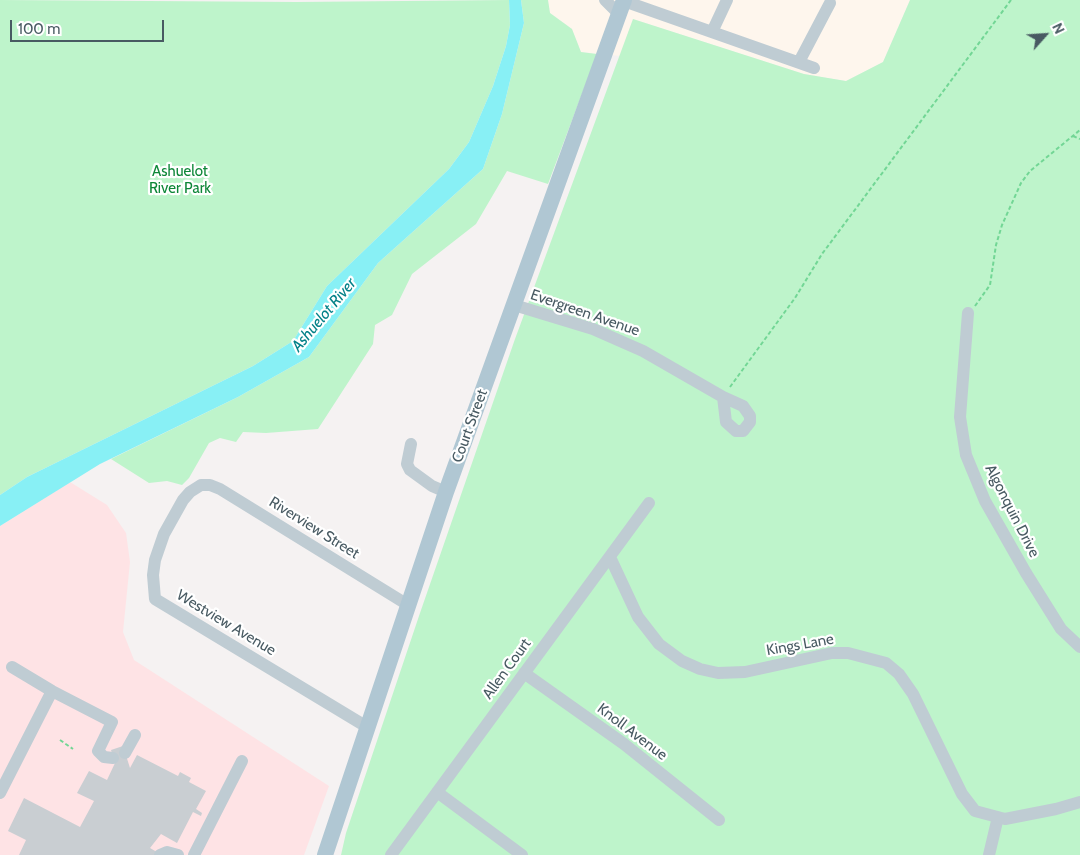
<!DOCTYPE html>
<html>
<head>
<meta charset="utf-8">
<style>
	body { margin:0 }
	#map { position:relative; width:1080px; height:855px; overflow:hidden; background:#f5f2f2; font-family:Cabin,sans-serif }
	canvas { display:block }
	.north { position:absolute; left:1020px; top:10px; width:50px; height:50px; -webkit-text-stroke:4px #fff; paint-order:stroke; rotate:64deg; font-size:14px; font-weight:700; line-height:20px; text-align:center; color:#485a62 }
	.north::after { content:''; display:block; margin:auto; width:18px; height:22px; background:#485a62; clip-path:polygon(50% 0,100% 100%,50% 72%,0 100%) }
	.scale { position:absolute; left:10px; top:20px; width:154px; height:22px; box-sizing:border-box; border:2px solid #485a62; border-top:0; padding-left:6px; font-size:15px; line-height:18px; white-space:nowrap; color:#485a62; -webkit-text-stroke:4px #fff; paint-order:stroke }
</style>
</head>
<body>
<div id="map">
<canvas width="1080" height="855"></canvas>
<div class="north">N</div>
<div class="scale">100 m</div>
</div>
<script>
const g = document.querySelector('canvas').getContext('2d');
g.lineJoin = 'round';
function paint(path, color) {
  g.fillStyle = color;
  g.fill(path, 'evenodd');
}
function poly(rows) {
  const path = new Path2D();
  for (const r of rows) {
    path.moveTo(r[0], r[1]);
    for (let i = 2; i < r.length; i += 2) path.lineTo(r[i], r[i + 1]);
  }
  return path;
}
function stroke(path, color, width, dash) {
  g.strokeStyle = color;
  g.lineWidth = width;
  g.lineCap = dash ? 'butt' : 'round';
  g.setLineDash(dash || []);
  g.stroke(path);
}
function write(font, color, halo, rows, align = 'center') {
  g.font = font + ' Cabin,sans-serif';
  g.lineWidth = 4.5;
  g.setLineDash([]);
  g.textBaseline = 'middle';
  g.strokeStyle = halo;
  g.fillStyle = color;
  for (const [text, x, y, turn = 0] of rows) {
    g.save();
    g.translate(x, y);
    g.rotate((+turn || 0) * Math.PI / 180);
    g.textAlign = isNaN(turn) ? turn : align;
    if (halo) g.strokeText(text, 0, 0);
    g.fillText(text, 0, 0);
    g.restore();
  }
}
paint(poly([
	[548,0,910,0,883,62,846,81,804,74,633,19,620,56,581,52,572,29,550,13]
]), '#fef6ed');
paint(poly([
	[70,482,107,505,126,533,130,562,123,632,134,660,329,786,304,855,0,855,0,526]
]), '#fee3e5');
paint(poly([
	[0,0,297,2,509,0,510,25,506,46,493,86,469,142,449,169,327,286,293,341,253,366,27,477,0,495],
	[521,0,548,0,550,13,572,29,581,52,597,54,548,184,507,171,476,224,412,274,392,315,375,325,373,344,318,429,266,433,243,432,236,442,220,438,209,443,189,478,182,485,167,481,149,483,111,459,238,397,309,357,378,263,483,169,502,114,524,23],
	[910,0,1080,0,1080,855,341,855,346,833,420,613,515,339,633,19,804,74,846,81,883,62]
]), '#bef4cb');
paint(poly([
	[509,0,521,0,524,23,502,114,483,169,378,263,309,357,238,397,100,464,0,526,0,495,27,477,253,366,293,341,327,286,449,169,469,142,493,86,506,46,510,25]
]), '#88f0f5');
paint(poly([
	[123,746,130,768,137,755,178,776,180,772,191,778,189,782,206,791,196,809,202,813,201,816,193,812,177,843,161,834,150,848,162,855,19,855,26,840,8,831,24,798,80,827,94,801,77,793,89,771,107,780,115,763,111,750]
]), '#c9ced2');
stroke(poly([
	[1073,136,1080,139],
	[975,306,990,285,996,245,1002,225,1021,183,1030,171,1080,130],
	[730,387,795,298,822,254,1011,0],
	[60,740,73,749]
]), '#72d695', 2, [4, 2.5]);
stroke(poly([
	[605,0,619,14],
	[624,1,814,68],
	[712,32,727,0],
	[799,62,830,3],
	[514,305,593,329,643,351,723,397,743,406,750,416,750,422,743,431,736,431,726,422,723,397],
	[968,313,960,417,966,455,985,501,1026,573,1061,629,1080,647],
	[411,444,407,464,410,470,432,486,446,492],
	[610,557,638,617,659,644,682,661,700,669,718,673,745,672,832,653,848,653,886,663,899,674,913,694,962,794,975,811,1005,819,1056,809,1080,802],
	[12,667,52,691,112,722,98,751,104,757,113,758],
	[524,673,624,744,719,820],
	[367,727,155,599,153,575,155,560,164,534,183,500,190,492,201,485,210,485,220,489,408,605],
	[125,753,135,735],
	[437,792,522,855],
	[0,793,52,691],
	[160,855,167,852,178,855],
	[194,855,242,761],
	[391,855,649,503],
	[989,855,998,817]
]), '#bfccd3', 12);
stroke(poly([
	[325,855,446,492,624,0]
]), '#b0c7d3', 16);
write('15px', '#0e8738', '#fff', [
	["Ashuelot",180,172],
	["River Park",180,189]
]);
write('15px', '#485a62', '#fff', [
	["Evergreen Avenue",585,313,19],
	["Court Street",470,426,-70],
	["Algonquin Drive",1012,511,63],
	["Riverview Street",314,528,32],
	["Westview Avenue",226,623,31],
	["Kings Lane",800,645,-10],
	["Allen Court",507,669,-54],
	["Knoll Avenue",632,732,37]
]);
write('italic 16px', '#058289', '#fff', [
	["Ashuelot River",324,315,-50]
]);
</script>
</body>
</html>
